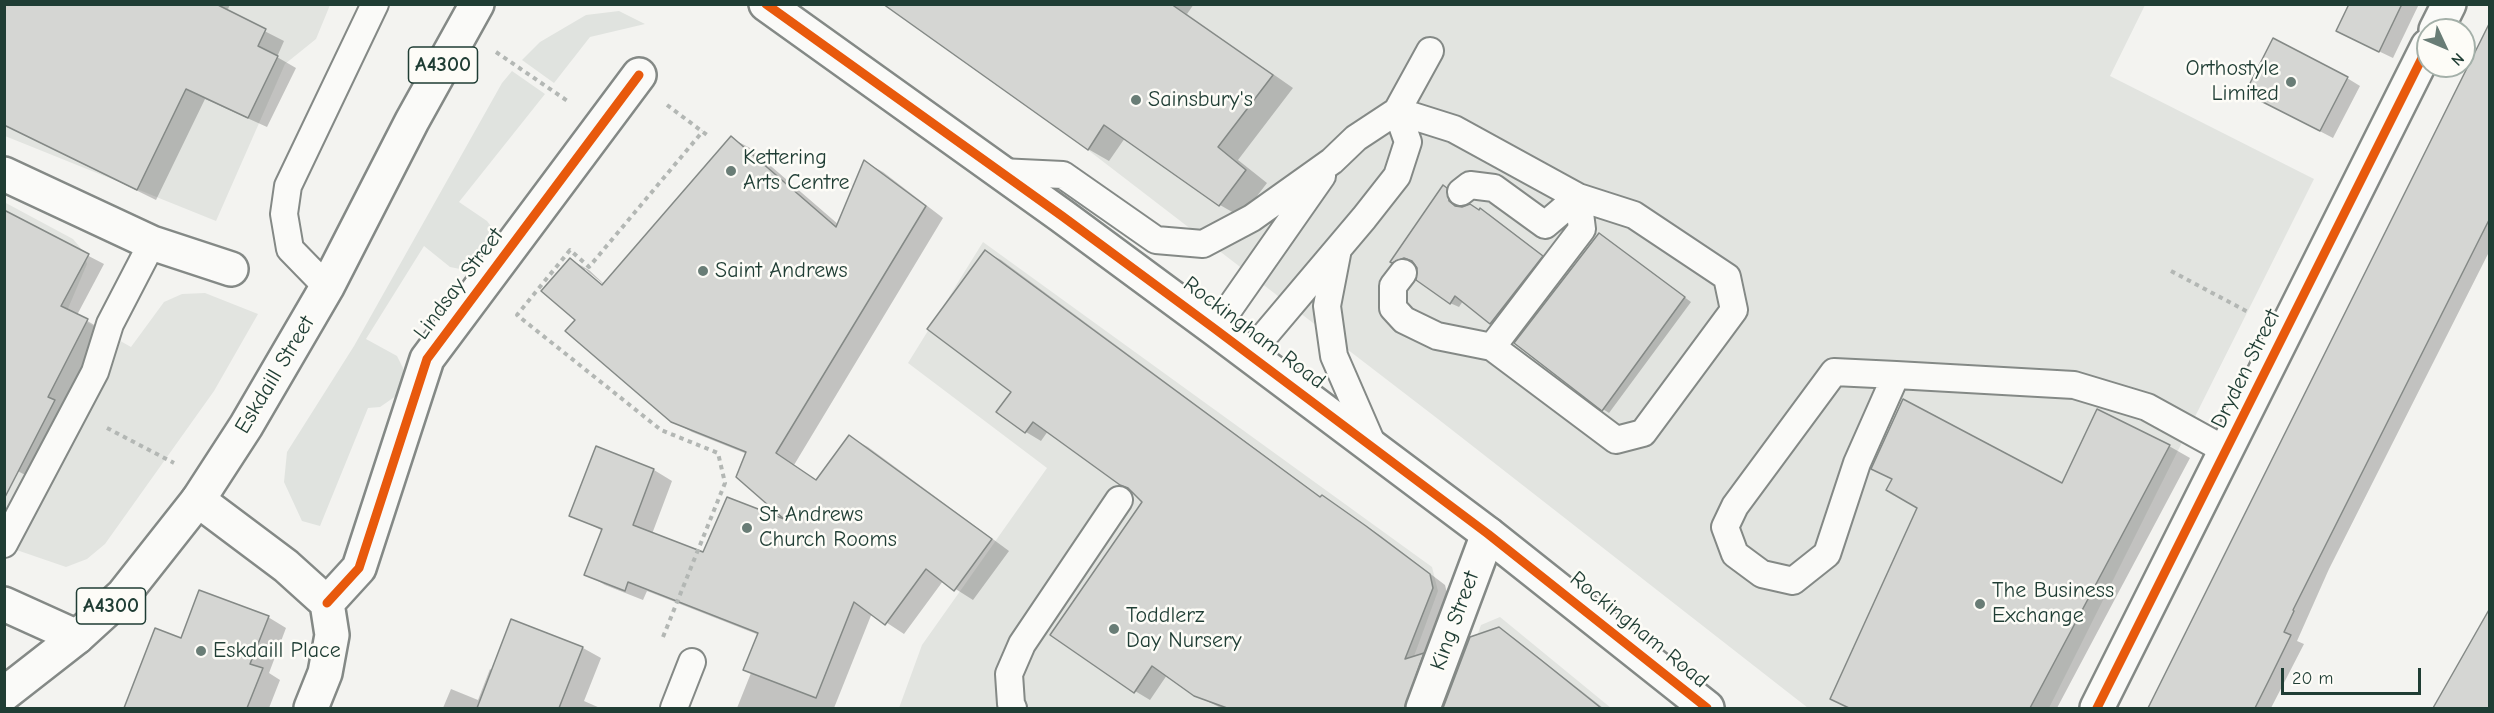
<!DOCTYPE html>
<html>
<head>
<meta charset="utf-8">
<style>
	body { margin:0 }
	#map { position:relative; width:2494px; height:713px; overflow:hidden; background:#f3f3f0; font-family:"Comic Neue",sans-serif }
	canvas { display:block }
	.frame { position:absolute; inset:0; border:6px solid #1f3d34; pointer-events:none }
	.north { position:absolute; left:2416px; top:18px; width:60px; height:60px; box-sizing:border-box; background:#fdfcf7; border:2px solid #a4b0a9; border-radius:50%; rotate:134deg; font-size:16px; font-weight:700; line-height:24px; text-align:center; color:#1f3d34 }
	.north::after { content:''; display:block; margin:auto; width:21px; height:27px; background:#697d76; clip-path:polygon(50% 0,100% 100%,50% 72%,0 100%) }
	.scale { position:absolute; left:2281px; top:668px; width:140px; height:27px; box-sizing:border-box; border:3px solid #1f3d34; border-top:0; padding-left:8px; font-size:18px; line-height:21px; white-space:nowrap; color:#1f3d34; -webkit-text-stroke:4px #fdfcf7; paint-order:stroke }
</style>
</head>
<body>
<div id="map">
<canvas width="2494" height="713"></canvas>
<div class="frame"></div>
<div class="north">N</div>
<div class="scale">20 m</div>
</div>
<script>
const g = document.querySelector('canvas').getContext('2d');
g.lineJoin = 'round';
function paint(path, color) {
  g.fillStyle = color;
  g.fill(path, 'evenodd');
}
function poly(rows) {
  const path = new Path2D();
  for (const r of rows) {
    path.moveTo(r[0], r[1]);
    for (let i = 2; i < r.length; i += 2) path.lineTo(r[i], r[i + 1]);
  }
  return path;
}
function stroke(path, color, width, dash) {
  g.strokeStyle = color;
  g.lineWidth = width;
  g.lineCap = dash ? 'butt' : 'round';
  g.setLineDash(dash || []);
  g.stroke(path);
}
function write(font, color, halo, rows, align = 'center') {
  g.font = font + ' "Comic Neue",sans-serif';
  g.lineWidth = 5;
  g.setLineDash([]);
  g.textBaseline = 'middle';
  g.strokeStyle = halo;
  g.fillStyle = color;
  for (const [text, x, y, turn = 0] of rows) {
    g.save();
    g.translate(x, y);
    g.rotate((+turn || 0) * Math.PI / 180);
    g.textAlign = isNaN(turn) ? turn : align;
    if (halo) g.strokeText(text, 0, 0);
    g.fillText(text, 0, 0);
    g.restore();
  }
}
paint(poly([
	[4,5,330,5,316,39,285,64,216,221,5,136],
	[883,5,2145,5,2110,76,2314,179,2049,708,1808,708,1438,419,1088,150],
	[4,202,73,239,84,252,87,264,67,311,131,347,164,302,182,294,205,293,258,314,214,391,105,544,87,559,66,567,5,546],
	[983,242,1432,567,1438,591,1395,708,899,708,922,645,1047,468,908,363],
	[1500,617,1611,708,1451,708,1481,625]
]), '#e2e4e0');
paint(poly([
	[619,11,645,24,590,37,554,83,522,60,540,42,586,15],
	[512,71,545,94,459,202,487,221,493,229,494,244,483,262,470,271,450,267,424,246,366,339,397,356,403,368,405,382,396,396,380,407,368,408,320,526,302,521,284,482,287,452,354,346,502,83]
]), '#e0e3df');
paint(poly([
	[4,4,230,4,227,12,284,41,277,57,296,68,267,127,205,99,156,200,4,125],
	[886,4,1194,4,1187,14,1293,88,1238,160,1267,183,1241,217,1220,205,1125,138,1109,161,1088,149],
	[2351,4,2419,4,2393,58,2351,38],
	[2490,26,2490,250,2329,569,2297,641,2304,644,2271,708,2258,708,2247,703,2245,708,2156,708,2151,706],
	[2347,78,2360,86,2333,138,2260,100],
	[731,138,750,148,839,225,865,162,883,172,943,218,794,465,817,481,850,437,868,447,1009,551,973,600,943,581,904,634,872,613,834,708,737,708,751,673,759,635,647,591,643,600,605,585,586,574,603,531,571,515,597,448,654,470,672,481,652,534,704,554,790,523,747,454,692,432,672,421,577,320,571,260,589,270,604,284],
	[585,269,608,288,606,291,585,273],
	[1444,187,1455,194,1457,207,1480,210,1489,214,1550,261,1499,328,1463,301,1459,307,1450,303,1414,262,1401,267,1392,261],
	[4,212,104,264,77,315,103,330,35,480,4,464],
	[1606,239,1691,302,1609,413,1603,409],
	[986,252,1001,260,1322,498,1337,506,1381,536,1445,585,1448,597,1421,708,1218,708,1219,707,1195,695,1167,675,1150,700,1135,691,1144,502,1134,492,1048,431,1041,441,1026,432,1013,392],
	[2169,446,2190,458,2057,708,1850,708,1832,698,2062,485],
	[268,617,286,628,269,673,280,680,269,708,126,708,156,630,182,639],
	[512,621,583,648,601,658,584,701,600,708,443,708,451,689,478,700,490,669,493,671],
	[1498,628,1514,638,1603,708,1444,708,1471,638],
	[2490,657,2490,708,2447,708,2450,705]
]), '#0003');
const building = poly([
	[4,4,216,4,266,29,258,46,278,56,248,118,186,89,137,190,4,125,4,4],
	[883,4,1171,4,1273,75,1218,147,1246,170,1219,206,1104,125,1088,150,883,4],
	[2349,4,2402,4,2379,52,2336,31,2349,4],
	[2490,22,2490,218,2293,610,2294,611,2284,632,2291,635,2269,680,2255,708,2148,708,2490,22],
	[2273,38,2348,77,2320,131,2245,93,2273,38],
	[731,136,836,227,864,160,926,206,776,453,816,480,849,435,992,539,954,591,926,569,885,625,854,602,816,698,743,670,758,633,628,582,625,591,584,575,602,529,569,516,596,446,654,469,633,525,703,552,727,497,784,519,736,477,746,452,671,422,565,331,575,320,541,291,570,258,602,285,731,136],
	[1443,185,1447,188,1449,201,1455,206,1462,207,1470,204,1479,210,1480,208,1543,256,1490,324,1455,296,1450,304,1416,280,1417,268,1412,261,1404,258,1392,263,1390,262,1443,185],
	[4,210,89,254,61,306,88,319,48,397,55,400,4,499,4,210],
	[1599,233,1685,297,1602,411,1514,343,1599,233],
	[985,250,1320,497,1322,495,1366,526,1430,574,1433,588,1405,659,1424,653,1405,708,1227,708,1194,696,1152,666,1134,693,1050,635,1142,502,1128,488,1120,485,1033,422,1025,433,996,412,1011,392,927,329,985,250],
	[1903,399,2062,483,2097,409,2170,445,2030,708,1849,708,1830,699,1917,508,1886,490,1892,479,1871,469,1903,399],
	[199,590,269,616,250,664,263,668,247,708,124,708,155,628,181,638,199,590],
	[2490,608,2490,708,2433,708,2490,608],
	[511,619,583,647,559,708,477,708,511,619],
	[1499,627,1541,660,1601,708,1443,708,1470,637,1499,627]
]);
paint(building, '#d5d6d3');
stroke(building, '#848986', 1.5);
const lane = poly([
	[1397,111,1454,129,1578,197,1634,215,1727,277,1734,310,1643,433,1616,440,1492,347,1582,229,1578,197],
	[1000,172,1063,175,1156,240,1203,244,1252,218,1332,161,1356,138,1397,111,1430,51],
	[1461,192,1470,185,1494,188,1545,225,1578,197],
	[1338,249,1327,306,1334,356,1374,448],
	[1403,273,1393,286,1393,308,1404,320,1437,336,1492,347],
	[327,287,290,249,284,214,288,186,375,4],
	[1215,329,1322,176],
	[1249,354,1364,218,1397,176,1408,142,1397,111],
	[1896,375,1857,463,1827,554,1793,581,1762,574,1735,554,1725,527,1735,506,1834,372,1896,375,2074,385,2147,407,2227,451],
	[4,544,95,372,110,324,152,243],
	[674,708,692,662],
	[1013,708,1011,704,1009,674,1022,644,1119,500]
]);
const street = poly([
	[2436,30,2449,4],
	[4,174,152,243,231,269],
	[198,500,286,566,327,603,332,635,325,673,311,708],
	[327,603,359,568,427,359,639,75],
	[4,604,77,637],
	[1423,708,1488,534],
	[2097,708,2428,46]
]);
const primary = poly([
	[766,4,1062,216,1215,329,1488,534,1707,708],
	[4,694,77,637,123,595,198,500,246,426,327,287,412,121,477,4]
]);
stroke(lane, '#848986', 30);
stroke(street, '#848986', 38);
stroke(primary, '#848986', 38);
stroke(poly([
	[496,52,569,102],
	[667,105,707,135],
	[2171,271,2248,312],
	[107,428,174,463],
	[663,637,725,483,718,453,661,430,517,315,570,250,589,267,703,131]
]), '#b3b7b4', 4, [4.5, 4.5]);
stroke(lane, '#fafaf8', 26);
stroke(street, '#fafaf8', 33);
stroke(primary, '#fafaf8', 33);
stroke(poly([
	[766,4,1062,216,1215,329,1488,534,1707,708],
	[327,603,359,568,427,359,639,75],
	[2097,708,2428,46]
]), '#e8590c', 9);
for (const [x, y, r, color] of [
	[2291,82,6,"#697d76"],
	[1136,100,6,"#697d76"],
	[731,171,6,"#697d76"],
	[703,271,6,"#697d76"],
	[747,528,6,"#697d76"],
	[1980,604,6,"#697d76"],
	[1114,629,6,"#697d76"],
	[201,651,6,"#697d76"]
]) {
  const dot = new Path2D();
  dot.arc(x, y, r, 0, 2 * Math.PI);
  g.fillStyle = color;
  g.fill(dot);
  stroke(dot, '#fdfcf7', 2);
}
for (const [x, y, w] of [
	[443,65,69],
	[111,606,69]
]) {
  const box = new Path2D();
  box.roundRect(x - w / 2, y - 18, w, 36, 4.5);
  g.fillStyle = '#fdfcf7';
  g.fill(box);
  stroke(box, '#1f3d34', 1.5);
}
write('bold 21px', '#1f3d34', null, [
	["A4300",443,65],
	["A4300",111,606]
]);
write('22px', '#1f3d34', '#fdfcf7', [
	["Orthostyle",2279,69,"right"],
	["Limited",2279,94,"right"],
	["Sainsbury's",1148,100],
	["Kettering",743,158],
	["Arts Centre",743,183],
	["Saint Andrews",715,271],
	["St Andrews",759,515],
	["Church Rooms",759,540],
	["The Business",1992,591],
	["Exchange",1992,616],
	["Toddlerz",1126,616],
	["Day Nursery",1126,641],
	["Eskdaill Place",213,651]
], 'left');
write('22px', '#1f3d34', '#fdfcf7', [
	["Lindsay Street",459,284,-53],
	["Rockingham Road",1254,333,37],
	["Dryden Street",2246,369,-64],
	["Eskdaill Street",275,375,-59],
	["King Street",1455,621,-70],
	["Rockingham Road",1639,630,39]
]);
</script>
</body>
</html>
